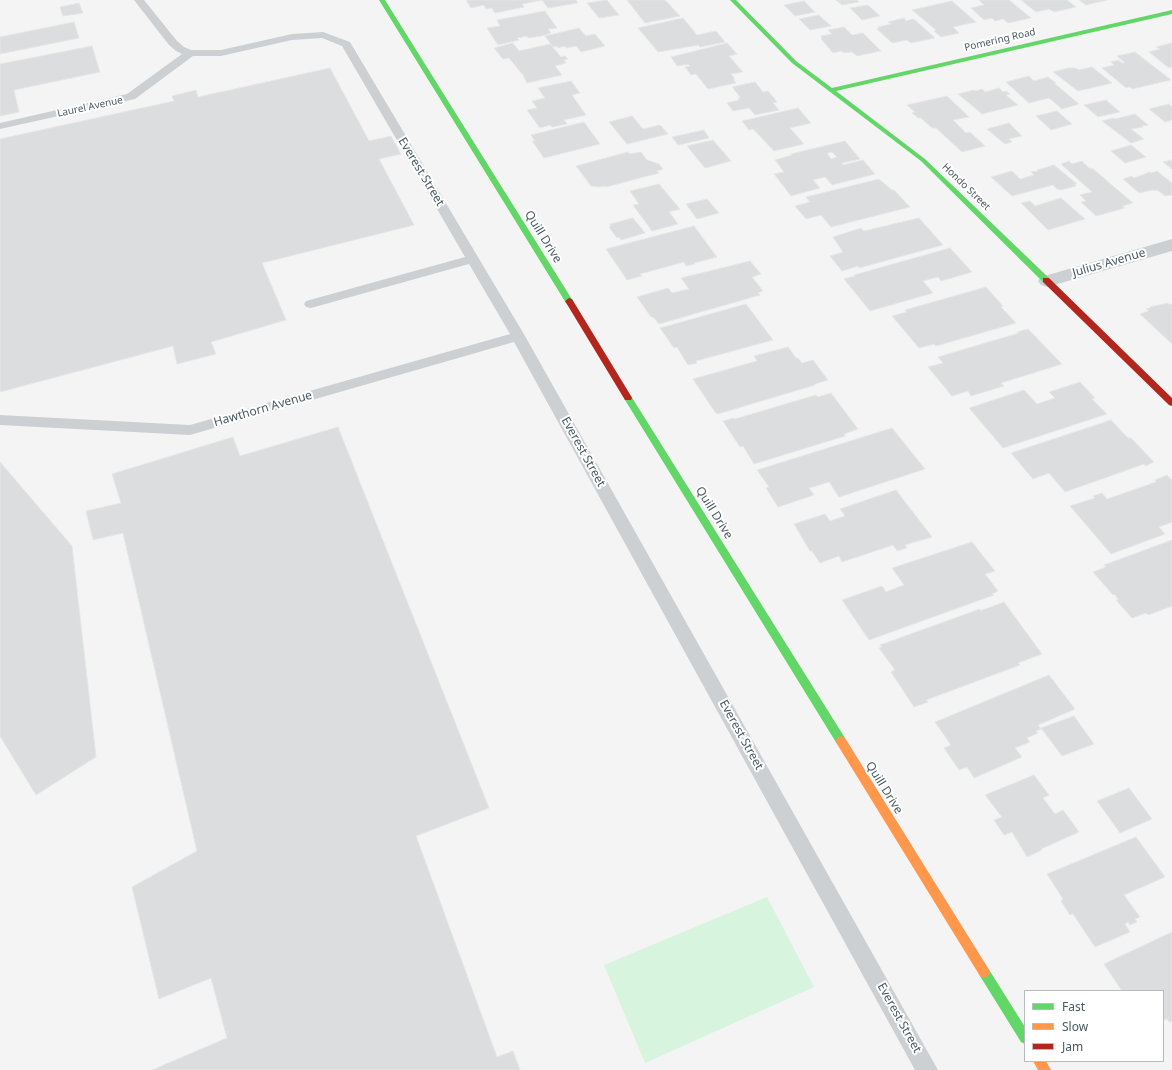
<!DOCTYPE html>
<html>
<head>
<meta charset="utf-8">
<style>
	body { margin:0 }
	#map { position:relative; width:1172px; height:1070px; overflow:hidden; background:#f4f4f4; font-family:"Noto Sans",sans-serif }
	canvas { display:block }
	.legend { position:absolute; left:1024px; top:990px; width:140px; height:72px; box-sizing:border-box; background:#fff; border:1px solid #b6bdc0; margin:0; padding:5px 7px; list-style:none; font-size:12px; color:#485962 }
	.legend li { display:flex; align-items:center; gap:8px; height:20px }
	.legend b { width:20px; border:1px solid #b6bdc0 }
</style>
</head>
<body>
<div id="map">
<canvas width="1172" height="1070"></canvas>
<ul class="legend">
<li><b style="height:5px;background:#63d668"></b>Fast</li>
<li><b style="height:5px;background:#ff974d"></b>Slow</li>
<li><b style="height:5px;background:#b3261e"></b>Jam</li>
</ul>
</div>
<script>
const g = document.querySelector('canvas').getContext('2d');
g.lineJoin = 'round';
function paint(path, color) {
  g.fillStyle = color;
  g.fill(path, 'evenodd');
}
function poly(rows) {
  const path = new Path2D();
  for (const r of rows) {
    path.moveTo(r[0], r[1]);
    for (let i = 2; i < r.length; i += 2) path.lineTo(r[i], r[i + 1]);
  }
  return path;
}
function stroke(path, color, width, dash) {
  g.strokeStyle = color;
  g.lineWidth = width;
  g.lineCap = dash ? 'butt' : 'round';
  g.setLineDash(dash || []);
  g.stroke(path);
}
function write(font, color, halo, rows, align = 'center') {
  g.font = font + ' "Noto Sans",sans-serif';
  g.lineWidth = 4;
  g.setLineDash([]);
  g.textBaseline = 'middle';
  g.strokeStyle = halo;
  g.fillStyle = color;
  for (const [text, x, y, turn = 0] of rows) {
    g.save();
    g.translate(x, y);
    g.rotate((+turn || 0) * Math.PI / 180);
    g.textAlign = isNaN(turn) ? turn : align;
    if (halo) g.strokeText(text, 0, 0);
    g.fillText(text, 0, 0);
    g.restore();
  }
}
paint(poly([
	[767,897,814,987,645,1063,604,965]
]), '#d7f4df');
const building = poly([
	[466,0,576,0,578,3,548,8,542,0,522,4,524,7,495,13,492,8,486,9,484,5,471,8,466,0],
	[607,0,619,15,599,18,587,3,607,0],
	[627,0,665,0,680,16,645,23,627,0],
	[836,0,857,0,859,2,842,5,836,0],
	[979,0,1009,0,1031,18,1008,23,1003,19,995,21,992,18,984,20,971,8,984,5,979,0],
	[1021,0,1067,0,1076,7,1054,12,1049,9,1036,12,1021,0],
	[1079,0,1107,0,1086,5,1079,0],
	[804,1,815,12,795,16,784,5,804,1],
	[952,1,976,22,953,27,959,33,941,37,934,31,936,30,912,10,952,1],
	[79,3,83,13,63,16,60,7,79,3],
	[868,5,880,16,862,20,850,8,868,5],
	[545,11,557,28,548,29,551,33,542,36,528,38,527,36,517,38,519,40,498,45,487,28,500,26,497,20,545,11],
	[819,15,831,26,810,30,799,19,819,15],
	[683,18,697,35,716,31,725,42,700,47,698,45,658,52,638,28,683,18],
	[904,18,906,21,913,19,916,21,935,38,911,43,907,40,892,43,877,29,879,28,878,27,891,24,888,22,904,18],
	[74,22,79,38,0,54,0,37,74,22],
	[844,27,852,35,863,33,881,51,857,56,852,52,844,53,841,51,833,53,822,40,821,36,832,34,828,30,844,27],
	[579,28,586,36,595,34,605,46,581,52,576,46,566,48,565,46,558,48,557,46,553,47,545,36,579,28],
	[513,43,519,51,550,44,561,57,565,56,568,59,564,60,566,63,555,66,562,75,527,83,523,75,509,58,503,59,494,48,513,43],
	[727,43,737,54,729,56,743,72,731,74,735,79,733,79,736,83,708,89,696,74,691,75,685,67,690,66,688,64,677,66,671,57,727,43],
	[1172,43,1172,67,1169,68,1149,52,1160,49,1156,47,1172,43],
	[92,46,100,72,14,90,19,112,0,116,0,64,92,46],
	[1135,52,1171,80,1132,89,1130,87,1126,88,1102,68,1114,65,1111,62,1118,60,1122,63,1125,63,1117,56,1135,52],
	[1092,67,1112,83,1078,91,1053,72,1068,68,1075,68,1079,70,1092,67],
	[330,68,369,141,391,136,401,154,379,159,414,225,262,263,286,320,211,342,216,354,177,364,173,346,0,392,0,139,174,101,172,96,196,90,198,97,330,68],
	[1029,76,1034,81,1048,77,1056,83,1054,83,1079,104,1062,109,1049,98,1029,103,1006,82,1029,76],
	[571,81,580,93,572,95,586,115,564,120,567,124,552,127,550,125,540,128,527,110,537,108,532,101,545,98,538,88,571,81],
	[755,82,763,92,768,91,777,102,773,103,779,110,755,115,749,108,733,111,727,103,739,100,738,98,741,98,732,87,755,82],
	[999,88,1003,92,1006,91,1010,94,1006,95,1018,105,982,114,958,94,974,90,976,91,982,89,985,92,999,88],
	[947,96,969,117,953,120,966,133,970,132,985,146,962,152,936,128,932,128,921,118,918,118,912,113,915,112,907,105,947,96],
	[1106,100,1120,112,1098,117,1084,105,1106,100],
	[1169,104,1172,107,1172,120,1165,122,1149,109,1169,104],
	[798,108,811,123,790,128,804,144,774,151,753,129,749,130,742,121,798,108],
	[1057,111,1072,124,1051,130,1036,116,1057,111],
	[1135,114,1148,125,1142,126,1143,127,1131,129,1144,139,1131,143,1102,121,1113,118,1115,119,1135,114],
	[632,116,643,129,660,125,668,134,627,144,609,122,632,116],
	[584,122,600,144,544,158,532,141,535,141,531,135,584,122],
	[1009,123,1022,136,1009,139,1012,142,1005,144,1001,141,987,129,1009,123],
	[704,130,709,138,678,145,672,137,704,130],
	[713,140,731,161,705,168,687,146,713,140],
	[845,141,860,159,842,163,843,165,863,160,875,174,832,185,825,177,813,180,820,188,791,196,774,174,784,172,775,160,792,155,791,154,845,141],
	[832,152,837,157,831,159,827,153,832,152],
	[1131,145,1146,157,1125,163,1111,151,1131,145],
	[628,152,630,154,641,152,647,160,659,164,663,169,657,171,659,173,606,187,605,186,599,187,591,186,576,166,628,152],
	[1172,160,1172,169,1163,162,1172,160],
	[1069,161,1072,164,1082,161,1090,169,1092,168,1133,203,1122,206,1125,208,1096,216,1081,202,1086,201,1080,195,1092,192,1061,164,1069,161],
	[1054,165,1077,184,1074,184,1076,186,1061,190,1057,189,1053,185,1012,196,991,177,1012,171,1020,179,1034,175,1031,172,1038,171,1037,170,1054,165],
	[1157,171,1172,183,1172,195,1165,196,1159,191,1152,190,1139,193,1123,179,1132,176,1134,178,1150,172,1151,173,1157,171],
	[879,179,892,190,894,190,910,207,831,227,821,215,806,219,795,206,810,202,806,197,879,179],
	[659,184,680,209,669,212,678,224,652,231,633,205,639,204,630,191,659,184],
	[1061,198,1085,219,1048,230,1021,203,1030,201,1035,206,1061,198],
	[707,199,719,213,697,219,686,204,707,199],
	[633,218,645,233,621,240,619,237,617,238,609,227,611,226,610,224,633,218],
	[919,218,943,245,859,268,858,266,842,271,830,256,843,252,833,237,861,228,864,231,919,218],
	[694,226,717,257,694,263,695,264,686,266,684,262,640,274,642,276,627,280,606,249,694,226],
	[950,248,972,272,941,281,938,277,923,281,933,293,870,311,844,279,855,276,854,275,950,248],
	[750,261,761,274,752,277,763,291,758,293,760,295,659,324,653,317,651,317,637,297,668,288,672,293,689,289,681,278,750,261],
	[986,287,1003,306,1001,307,1016,323,936,346,934,344,919,348,892,316,907,312,905,310,986,287],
	[1168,303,1170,305,1172,304,1172,344,1140,314,1149,311,1146,309,1150,308,1150,307,1168,303],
	[746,304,773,340,696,361,697,363,688,365,677,347,674,348,660,328,746,304],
	[1028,329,1062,364,1001,383,1004,386,971,396,968,391,952,396,928,367,943,363,938,357,1019,333,1017,332,1028,329],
	[788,347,796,358,798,358,802,363,813,360,828,380,815,384,815,385,718,414,715,412,693,379,757,361,754,356,788,347],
	[1080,382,1095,398,1092,399,1107,414,1003,448,969,408,1024,390,1037,404,1055,398,1049,392,1080,382],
	[831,393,858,429,844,434,845,436,754,464,743,446,740,447,723,421,734,418,735,419,816,395,818,397,831,393],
	[1111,420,1128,438,1131,438,1154,462,1145,466,1144,464,1065,492,1049,473,1033,479,1011,453,1111,420],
	[338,427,489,808,416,836,497,1057,513,1051,520,1070,152,1070,227,1038,211,978,159,999,132,887,197,851,123,533,93,540,86,511,121,503,112,474,233,437,240,456,338,427],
	[892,428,925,469,839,497,829,482,809,488,814,495,778,507,766,488,769,487,757,470,892,428],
	[0,462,72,546,96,757,36,795,0,736,0,462],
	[1167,475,1172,480,1172,522,1159,527,1165,534,1111,554,1070,506,1095,498,1093,496,1102,493,1107,499,1156,482,1155,480,1167,475],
	[896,490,932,537,905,545,907,548,897,551,893,545,842,562,839,556,820,563,812,551,810,551,794,524,825,514,830,521,845,516,840,509,896,490],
	[1172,540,1172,606,1148,615,1146,613,1132,618,1116,600,1119,600,1114,594,1113,595,1093,572,1106,567,1104,565,1172,540],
	[972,542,995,571,985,574,998,591,992,594,994,595,869,640,842,600,882,586,886,592,904,585,892,568,972,542],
	[1004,602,1042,654,1018,663,1020,665,926,700,928,702,914,707,891,672,895,670,879,648,882,647,880,645,980,609,980,611,1004,602],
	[1049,675,1075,709,1038,725,1041,729,1036,731,1038,733,1027,738,1030,742,1015,748,1022,757,974,778,967,767,959,770,944,748,951,745,935,722,1049,675],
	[1074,716,1094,744,1062,756,1041,728,1074,716],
	[1034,775,1049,795,1043,798,1055,814,1063,810,1079,832,1041,849,1042,850,1027,857,1012,832,1004,835,994,820,1002,817,985,795,1034,775],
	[1129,788,1152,819,1120,833,1097,801,1129,788],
	[1136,837,1165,877,1124,895,1140,917,1135,919,1137,922,1130,925,1128,922,1125,924,1130,932,1095,947,1073,914,1070,915,1061,901,1063,899,1047,874,1136,837],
	[1172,932,1172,1021,1169,1022,1167,1019,1164,1020,1163,1018,1163,991,1122,991,1104,964,1172,932]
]);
paint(building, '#dbddde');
stroke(building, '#e5e6e6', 1);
paint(poly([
	[134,0,144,0,177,41,184,47,191,50,221,50,292,34,323,32,350,42,525,336,938,1070,915,1070,514,342,190,435,0,425,0,415,190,425,510,334,469,264,311,308,306,307,304,304,306,301,465,257,342,46,322,38,292,40,221,56,193,56,135,99,0,129,0,123,127,94,182,54,176,51,169,45,134,0]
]), '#cdd0d3');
paint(poly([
	[1172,239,1172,251,1047,287,1041,285,1038,281,1041,277,1172,239]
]), '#cdd0d3');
paint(poly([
	[379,0,385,0,573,301,572,303,566,303,379,0],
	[730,0,736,0,796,61,832,88,1172,10,1172,14,836,91,925,159,1049,278,1049,282,1043,282,921,161,792,63,730,0],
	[628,395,631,396,845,738,846,741,845,744,841,746,837,744,625,400,624,398,625,396,628,395],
	[984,966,988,968,1025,1027,1025,1044,1021,1042,980,976,978,972,980,968,984,966]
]), '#63d668');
paint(poly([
	[841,736,845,738,988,968,990,972,988,976,984,978,980,976,837,744,836,741,837,738,841,736],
	[1033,1061,1046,1061,1051,1070,1038,1070,1033,1061]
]), '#ff974d');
paint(poly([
	[1043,278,1049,278,1172,398,1172,406,1169,405,1043,282,1043,278],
	[569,298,572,299,631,396,632,398,631,400,625,400,565,301,569,298]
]), '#b3261e');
write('10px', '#485962', '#fff', [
	["Pomering Road",1000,40,-13],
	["Laurel Avenue",90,107,-12],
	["Hondo Street",966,187,44]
]);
write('12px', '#485962', '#fff', [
	["Everest Street",421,172,59],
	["Quill Drive",543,237,58],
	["Julius Avenue",1109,263,-16],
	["Hawthorn Avenue",263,409,-16],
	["Everest Street",583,452,61],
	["Quill Drive",714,513,58],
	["Everest Street",741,735,61],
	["Quill Drive",884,788,58],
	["Everest Street",899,1018,61]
]);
</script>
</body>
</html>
